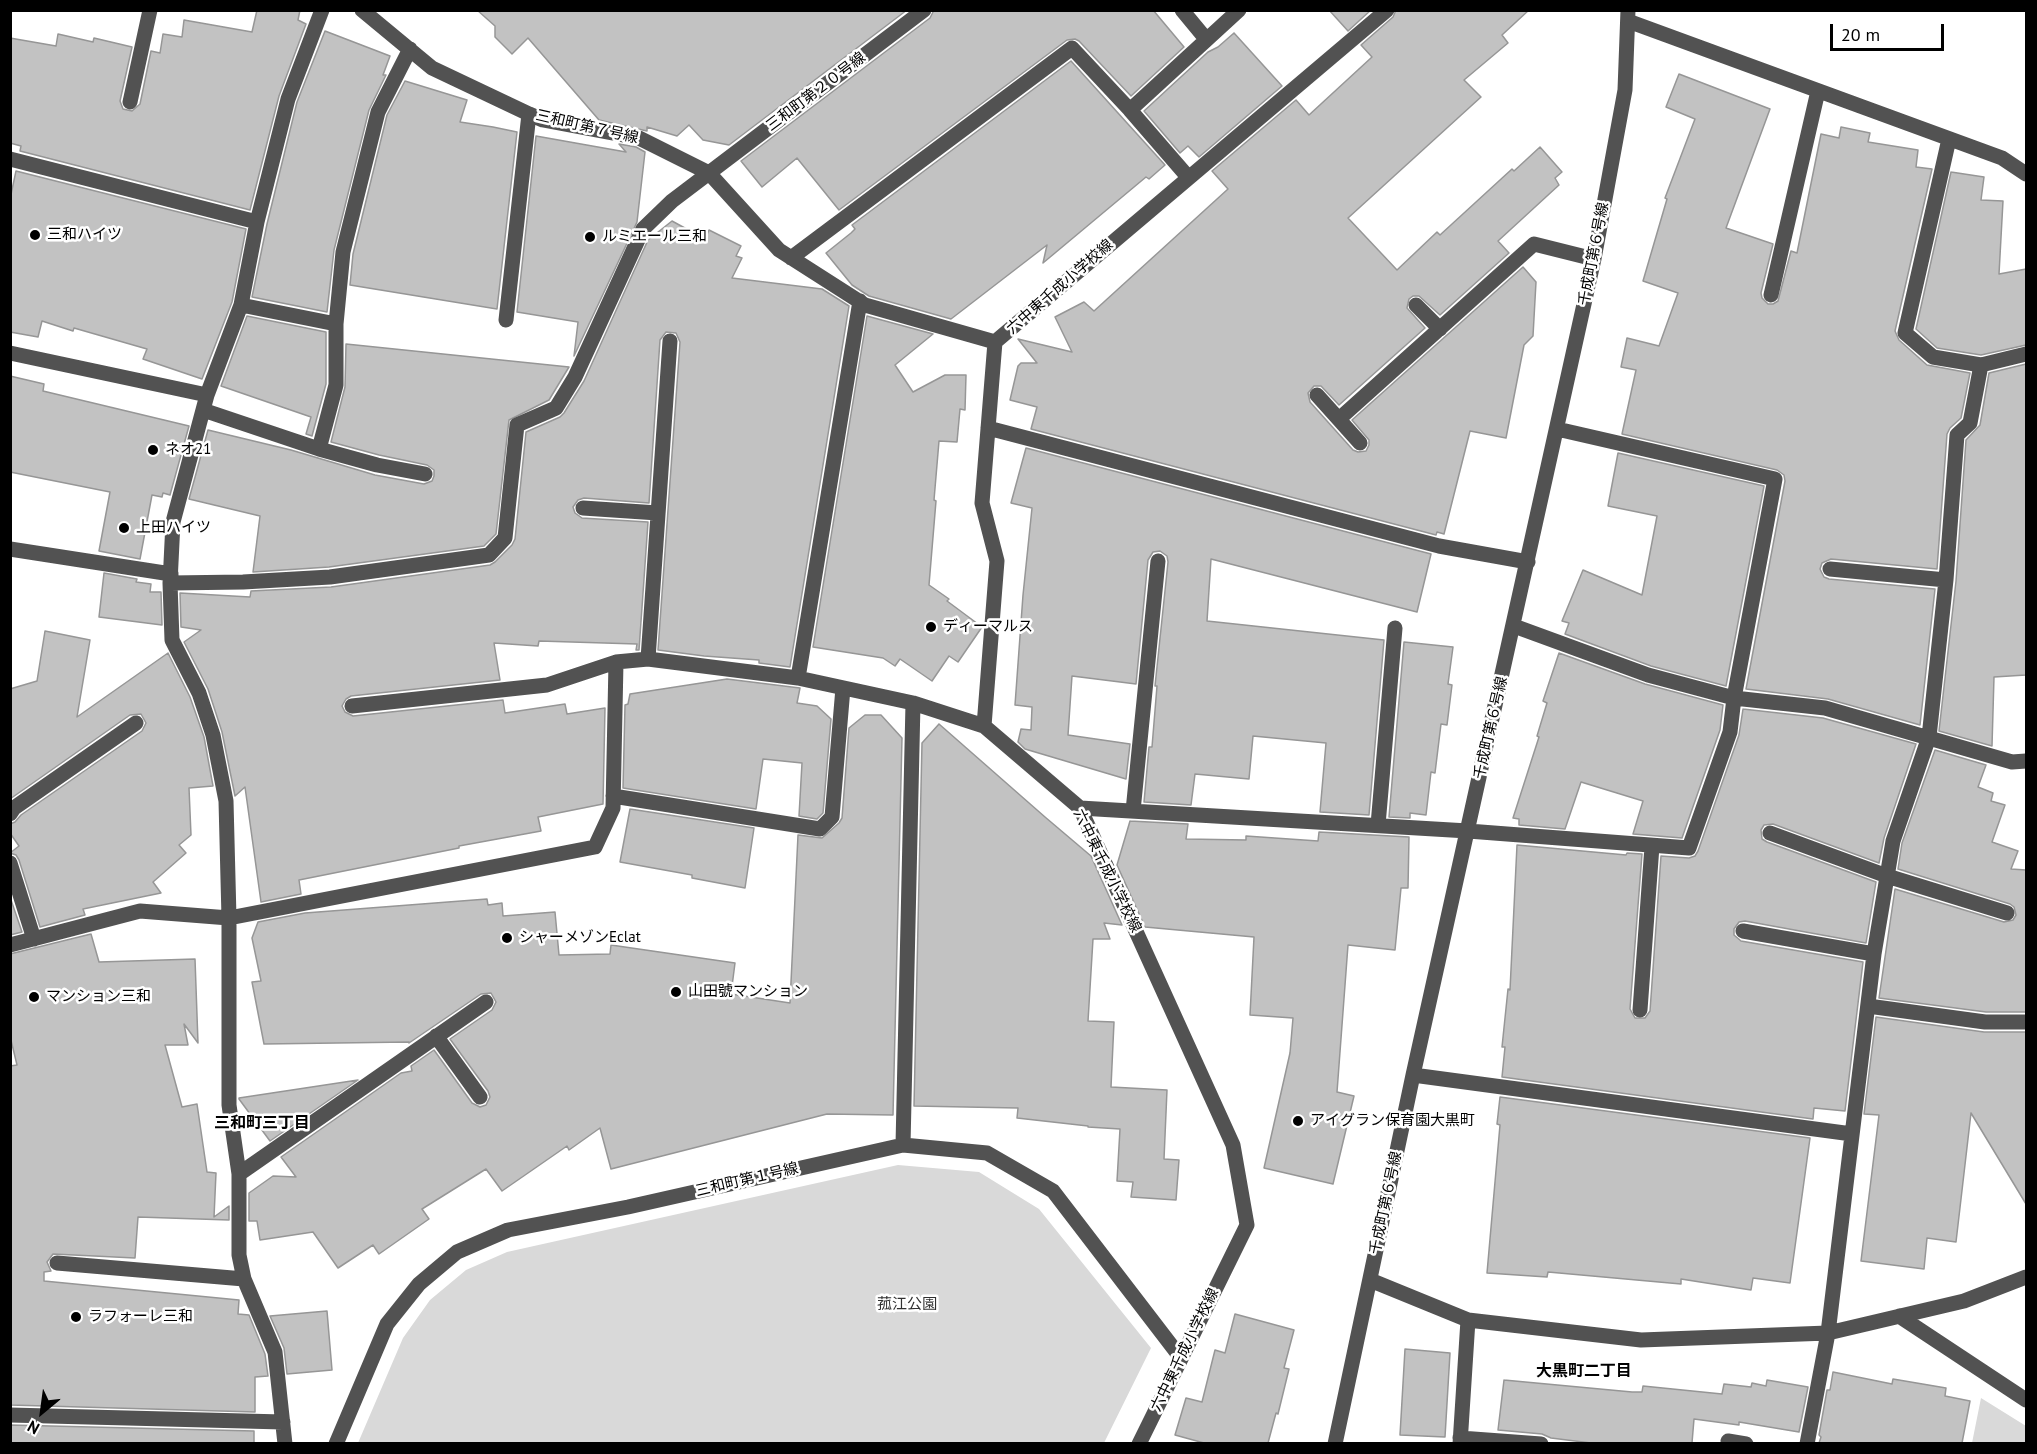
<!DOCTYPE html>
<html>
<head>
<meta charset="utf-8">
<style>
	body { margin:0 }
	#map { position:relative; width:2037px; height:1454px; overflow:hidden; background:#fff; font-family:"PT Sans",sans-serif }
	canvas { display:block }
	.frame { position:absolute; inset:0; border:12px solid #000; pointer-events:none }
	.north { position:absolute; left:12px; top:1382px; width:60px; height:60px; -webkit-text-stroke:4px #fff; paint-order:stroke; rotate:209deg; font-size:16px; font-weight:700; line-height:24px; text-align:center; color:#000 }
	.north::after { content:''; display:block; margin:auto; width:21px; height:27px; background:#000; clip-path:polygon(50% 0,100% 100%,50% 72%,0 100%) }
	.scale { position:absolute; left:1830px; top:24px; width:114px; height:27px; box-sizing:border-box; border:3px solid #000; border-top:0; padding-left:8px; font-size:18px; line-height:21px; white-space:nowrap; color:#000; -webkit-text-stroke:4px #fff; paint-order:stroke }
</style>
</head>
<body>
<div id="map">
<canvas width="2037" height="1454"></canvas>
<div class="frame"></div>
<div class="north">N</div>
<div class="scale">20 m</div>
</div>
<script>
const g = document.querySelector('canvas').getContext('2d');
g.lineJoin = 'round';
function paint(path, color) {
  g.fillStyle = color;
  g.fill(path, 'evenodd');
}
function poly(rows) {
  const path = new Path2D();
  for (const r of rows) {
    path.moveTo(r[0], r[1]);
    for (let i = 2; i < r.length; i += 2) path.lineTo(r[i], r[i + 1]);
  }
  return path;
}
function stroke(path, color, width, dash) {
  g.strokeStyle = color;
  g.lineWidth = width;
  g.lineCap = dash ? 'butt' : 'round';
  g.setLineDash(dash || []);
  g.stroke(path);
}
function write(font, color, halo, rows, align = 'center') {
  g.font = font + ' "PT Sans","Noto Sans JP",sans-serif';
  g.lineWidth = 5;
  g.setLineDash([]);
  g.textBaseline = 'middle';
  g.strokeStyle = halo;
  g.fillStyle = color;
  for (const [text, x, y, turn = 0] of rows) {
    g.save();
    g.translate(x, y);
    g.rotate((+turn || 0) * Math.PI / 180);
    g.textAlign = isNaN(turn) ? turn : align;
    if (halo) g.strokeText(text, 0, 0);
    g.fillText(text, 0, 0);
    g.restore();
  }
}
paint(poly([
	[898,1165,979,1172,1039,1209,1151,1348,1104,1443,358,1443,403,1338,430,1300,466,1270,507,1252],
	[1981,1398,2026,1426,2026,1443,1972,1443]
]), '#d9d9d9');
const building = poly([
	[257,10,300,10,298,20,306,24,279,96,250,210,20,151,21,146,10,143,10,38,56,46,58,34,93,42,94,38,132,47,120,101,123,109,132,111,140,104,151,51,160,53,163,34,182,37,184,20,252,32,257,10],
	[477,10,907,10,729,145,703,140,689,125,677,136,647,127,647,131,599,120,528,38,512,54,495,37,495,26,477,10],
	[934,10,1153,10,1184,47,1131,96,1079,41,1075,39,1067,40,839,210,797,158,762,187,741,161,930,18,934,10],
	[1329,10,1371,10,1348,31,1329,10],
	[1396,10,1529,10,1502,35,1508,43,1464,80,1481,97,1348,218,1397,270,1437,232,1440,235,1512,169,1514,171,1540,147,1562,172,1555,178,1559,185,1498,241,1509,253,1440,315,1419,296,1413,296,1409,299,1407,308,1425,328,1339,405,1321,386,1314,386,1308,393,1310,402,1353,450,1358,452,1366,451,1369,445,1369,440,1352,420,1523,267,1536,282,1533,336,1524,345,1506,438,1470,431,1444,534,1437,532,1436,535,1031,429,1037,407,1010,400,1018,366,1021,363,1037,363,1018,339,1072,352,1055,317,1084,302,1094,311,1228,189,1212,171,1296,100,1309,115,1372,57,1361,45,1393,17,1396,10],
	[325,31,390,56,383,75,386,75,369,110,334,250,327,312,252,297,267,224,297,102,325,31],
	[1234,33,1282,86,1199,157,1188,146,1180,153,1144,111,1208,52,1218,47,1234,33],
	[1071,61,1165,165,1149,179,1146,177,1043,263,1047,245,951,319,869,296,852,285,826,253,851,233,855,229,852,225,1071,61],
	[1679,74,1770,109,1726,228,1773,244,1761,293,1762,298,1768,304,1773,304,1778,301,1791,251,1797,253,1821,134,1839,138,1841,127,1870,133,1868,142,1918,150,1916,167,1932,169,1895,331,1899,340,1927,365,1970,373,1961,418,1950,428,1947,434,1937,569,1831,559,1822,563,1820,569,1824,577,1829,579,1935,589,1920,725,1828,699,1746,689,1785,481,1784,475,1777,470,1622,434,1636,370,1621,367,1627,338,1659,346,1678,293,1643,281,1667,199,1665,198,1695,119,1666,107,1679,74],
	[405,81,467,100,460,122,493,127,517,132,497,309,350,285,353,254,387,115,405,81],
	[536,136,626,152,619,144,636,147,645,152,637,222,574,356,578,322,517,312,536,136],
	[16,171,246,229,232,302,202,379,143,359,147,349,74,328,73,331,42,321,38,337,10,332,10,199,16,171],
	[1951,172,1984,177,1981,200,2003,201,1999,274,2026,269,2026,345,1981,355,1937,348,1916,329,1951,172],
	[672,221,705,239,709,230,741,246,736,256,742,258,732,278,822,289,849,306,790,667,759,663,759,660,704,656,658,650,680,342,676,333,666,332,660,340,649,503,584,498,578,500,573,507,575,513,582,518,648,522,639,650,636,650,637,644,539,641,538,646,494,643,500,680,351,696,346,699,342,706,345,712,353,716,503,700,505,713,565,704,567,714,605,708,603,804,538,817,541,831,459,846,459,848,299,880,301,894,261,902,245,787,235,796,222,732,208,689,184,642,201,630,181,627,180,593,250,597,251,591,331,587,490,565,495,562,512,545,515,539,526,432,560,417,564,413,584,381,648,240,672,221],
	[247,316,326,332,326,384,312,436,306,434,311,417,221,386,247,316],
	[867,316,933,334,895,365,913,392,945,375,966,375,965,410,960,409,957,442,939,441,934,500,936,501,929,585,949,599,947,601,982,627,958,662,949,656,932,681,900,659,895,666,883,658,813,647,867,316],
	[346,344,569,367,549,400,509,420,496,534,484,546,329,567,253,572,260,516,189,499,208,430,291,450,375,475,424,484,432,481,434,476,434,470,427,465,379,455,331,442,345,387,346,344],
	[2026,364,2026,675,1994,677,1992,746,1939,731,1956,581,1966,440,1980,425,1989,373,2026,364],
	[10,376,44,384,43,391,189,426,170,495,163,493,162,497,152,495,140,559,99,551,110,492,10,472,10,376],
	[1026,448,1431,554,1417,612,1211,559,1207,621,1384,640,1369,815,1320,812,1326,743,1253,736,1249,779,1195,774,1191,805,1144,802,1149,747,1152,747,1157,686,1155,686,1168,562,1167,556,1160,551,1153,552,1148,560,1136,684,1072,676,1068,735,1130,744,1126,779,1025,749,1018,742,1021,729,1031,730,1032,707,1015,705,1023,595,1032,508,1011,503,1026,448],
	[1618,453,1764,486,1726,686,1651,666,1565,634,1569,623,1562,621,1583,570,1642,595,1657,516,1608,506,1618,453],
	[104,573,137,579,136,582,151,584,150,592,161,592,162,625,99,617,104,573],
	[45,631,90,640,77,717,168,653,190,697,204,737,213,786,189,788,191,835,179,845,186,853,153,882,161,893,83,909,85,915,40,927,19,860,16,855,10,853,19,846,10,833,10,824,15,822,21,815,142,731,146,723,141,714,130,715,10,799,10,689,37,681,45,631],
	[1404,642,1453,647,1448,684,1452,685,1447,725,1441,724,1435,773,1431,772,1426,815,1410,813,1410,818,1389,817,1404,642],
	[1559,653,1645,684,1723,705,1720,730,1682,838,1633,834,1643,801,1581,782,1565,829,1519,825,1519,819,1513,818,1539,737,1537,736,1547,703,1543,701,1559,653],
	[727,679,800,688,797,703,817,706,831,719,823,813,817,819,799,816,802,763,763,759,756,809,623,788,625,705,628,704,630,694,727,679],
	[1743,709,1823,718,1916,744,1884,838,1879,863,1773,824,1764,825,1761,830,1762,839,1767,842,1876,882,1866,943,1745,921,1739,922,1734,929,1734,935,1741,941,1863,962,1845,1111,1814,1108,1813,1119,1502,1077,1505,1047,1502,1047,1508,989,1510,990,1517,845,1626,855,1627,853,1642,854,1630,1009,1635,1018,1645,1018,1650,1011,1661,856,1689,858,1695,856,1698,851,1739,735,1743,709],
	[865,715,881,715,902,738,893,1115,827,1114,611,1169,600,1128,569,1150,567,1146,502,1191,486,1169,422,1209,429,1219,379,1254,373,1245,338,1268,313,1232,260,1240,257,1221,249,1221,249,1193,273,1176,296,1177,281,1157,401,1073,412,1071,411,1066,434,1050,472,1103,480,1107,486,1105,490,1097,488,1091,450,1039,492,1010,496,1002,491,993,481,994,409,1043,409,1042,264,1044,252,982,261,981,252,938,258,922,305,913,487,899,488,905,502,903,503,916,555,912,559,955,610,954,611,945,735,963,731,994,790,1003,798,835,822,838,839,823,842,818,849,728,865,715],
	[939,724,1045,817,1091,856,1122,925,1104,923,1110,939,1093,939,1088,1021,1114,1022,1111,1087,1167,1090,1164,1159,1179,1160,1176,1200,1131,1197,1133,1182,1117,1181,1120,1129,1088,1127,1088,1126,1017,1118,1018,1108,914,1106,922,743,939,724],
	[1935,750,1986,765,1978,787,1993,793,1991,801,2005,805,1992,842,2018,851,2011,869,2026,870,2026,1012,1986,1012,1879,998,1895,889,2004,922,2013,920,2016,915,2014,907,2010,904,1898,869,1902,843,1935,750],
	[630,809,754,828,745,888,692,878,692,875,620,862,630,809],
	[1130,821,1188,824,1186,839,1246,840,1246,836,1318,841,1319,832,1409,837,1408,888,1401,888,1395,950,1348,945,1337,1092,1354,1096,1333,1184,1264,1168,1290,1053,1293,1018,1250,1015,1254,937,1145,927,1117,865,1130,821],
	[10,897,22,932,10,935,10,897],
	[91,934,99,962,195,959,198,1043,184,1024,188,1045,165,1045,182,1107,197,1104,207,1172,216,1173,214,1217,229,1206,229,1220,138,1217,135,1258,53,1254,47,1262,51,1271,44,1272,44,1281,239,1300,238,1314,249,1315,265,1354,268,1376,255,1377,255,1412,10,1405,10,1066,17,1065,10,1036,10,954,91,934],
	[1876,1017,1984,1032,2026,1032,2026,1204,1971,1113,1956,1242,1927,1238,1924,1269,1861,1261,1879,1115,1864,1114,1876,1017],
	[358,1080,270,1141,239,1099,239,1098,358,1080],
	[1500,1097,1810,1138,1790,1283,1753,1278,1751,1290,1681,1279,1681,1284,1548,1272,1547,1277,1487,1273,1500,1125,1497,1124,1500,1097],
	[327,1311,332,1370,287,1374,284,1348,270,1316,327,1311],
	[1235,1314,1294,1330,1284,1368,1289,1369,1278,1414,1276,1413,1268,1443,1204,1443,1175,1435,1186,1398,1202,1402,1215,1350,1225,1353,1235,1314],
	[1405,1349,1450,1353,1445,1437,1400,1435,1405,1349],
	[1833,1372,1892,1384,1893,1379,1946,1388,1945,1396,1970,1401,1962,1443,1819,1443,1821,1437,1819,1435,1827,1390,1830,1390,1833,1372],
	[1504,1380,1632,1392,1642,1392,1643,1386,1722,1394,1724,1384,1751,1387,1752,1383,1766,1386,1767,1380,1808,1387,1799,1432,1739,1422,1739,1425,1694,1419,1692,1443,1591,1443,1551,1438,1542,1434,1498,1430,1504,1380],
	[10,1425,254,1431,254,1443,10,1443,10,1425]
]);
paint(building, '#c2c2c2');
stroke(building, '#969696', 1.5);
stroke(poly([
	[362,10,432,68,529,114,543,120,639,138,709,173,779,250,865,305,995,342],
	[1182,10,1206,39],
	[1628,21,2002,158,2026,174],
	[130,102,150,10],
	[1949,139,1905,333,1933,357,1981,365,2026,354],
	[10,159,257,222],
	[1188,177,1130,110,1239,10],
	[791,258,1072,48,1130,110],
	[1771,295,1818,91],
	[241,305,336,324],
	[1416,305,1440,329],
	[506,320,529,114],
	[10,353,207,395],
	[1317,395,1360,443],
	[203,410,319,449,377,465,425,474],
	[1339,419,1534,244,1594,259],
	[988,428,1439,546,1528,562],
	[319,449,336,385,336,324,343,252,378,112,410,49],
	[583,508,658,513],
	[10,549,171,574],
	[1830,569,1946,580],
	[170,583,243,582,330,577,489,555,505,538,517,425,556,408,575,377,643,229,672,201,924,10],
	[1514,626,1648,675,1734,698,1825,708,2012,762,2026,761],
	[648,659,670,341],
	[798,678,860,301],
	[352,706,547,685,616,662,648,659,798,678,913,703,984,726],
	[613,796,820,829,832,817,843,688],
	[1080,808,1468,831,1689,848,1730,732,1734,698,1775,479,1557,429],
	[1133,811,1158,561],
	[10,814,14,808,136,723],
	[1378,825,1395,628],
	[1770,833,1887,876,2007,913],
	[10,863,34,939],
	[1743,931,1874,954],
	[10,945,140,911,229,918,595,847,613,808,616,662],
	[1868,1006,1985,1022,2026,1022],
	[1640,1010,1652,846],
	[436,1036,480,1097],
	[1413,1075,1852,1134],
	[903,1145,913,703],
	[239,1174,486,1002],
	[57,1263,244,1279],
	[1370,1280,1468,1320,1641,1340,1828,1333,1964,1301,2026,1277],
	[1899,1316,2026,1400],
	[10,1415,283,1422],
	[1460,1438,1541,1444],
	[1728,1441,1746,1444],
	[285,1444,275,1352,244,1279,239,1255,239,1174,229,1105,229,918,226,801,213,735,199,693,172,640,170,583,173,522,207,395,241,305,257,222,288,99,322,10],
	[336,1444,387,1324,419,1284,457,1252,508,1230,628,1207,903,1145,987,1153,1053,1191,1181,1358],
	[1139,1444,1247,1225,1233,1145,1080,808,984,726,997,561,982,503,995,342,1387,10],
	[1335,1444,1413,1075,1594,259,1625,90,1628,10],
	[1460,1444,1468,1320],
	[1807,1444,1828,1333,1874,954,1893,841,1929,737,1946,580,1957,435,1970,423,1981,365]
]), '#525252', 15);
for (const [x, y, r, color] of [
	[35,235,6,"#000"],
	[590,237,6,"#000"],
	[153,450,6,"#000"],
	[124,528,6,"#000"],
	[931,627,6,"#000"],
	[507,938,6,"#000"],
	[676,992,6,"#000"],
	[34,997,6,"#000"],
	[1298,1121,6,"#000"],
	[76,1317,6,"#000"]
]) {
  const dot = new Path2D();
  dot.arc(x, y, r, 0, 2 * Math.PI);
  g.fillStyle = color;
  g.fill(dot);
  stroke(dot, '#fff', 2);
}
write('15px', '#000', '#fff', [
	["三和町第２０号線",816,92,-37],
	["三和町第７号線",587,127,13],
	["千成町第６号線",1594,254,-79],
	["六中東千成小学校線",1060,287,-41],
	["千成町第６号線",1491,728,-77],
	["六中東千成小学校線",1107,871,64],
	["三和町第１号線",747,1180,-13],
	["千成町第６号線",1386,1203,-78],
	["六中東千成小学校線",1185,1350,-64]
]);
write('15px', '#000', '#fff', [
	["三和ハイツ",47,235],
	["ルミエール三和",602,237],
	["ネオ21",165,450],
	["上田ハイツ",136,528],
	["ディーマルス",943,627],
	["シャーメゾンEclat",519,938],
	["山田號マンション",688,992],
	["マンション三和",46,997],
	["アイグラン保育園大黒町",1310,1121],
	["ラフォーレ三和",88,1317]
], 'left');
write('15px', '#303030', '#fff', [
	["菰江公園",907,1305]
]);
write('bold 16px', '#000', '#fff', [
	["三和町三丁目",262,1123],
	["大黒町二丁目",1584,1371]
]);
</script>
</body>
</html>
